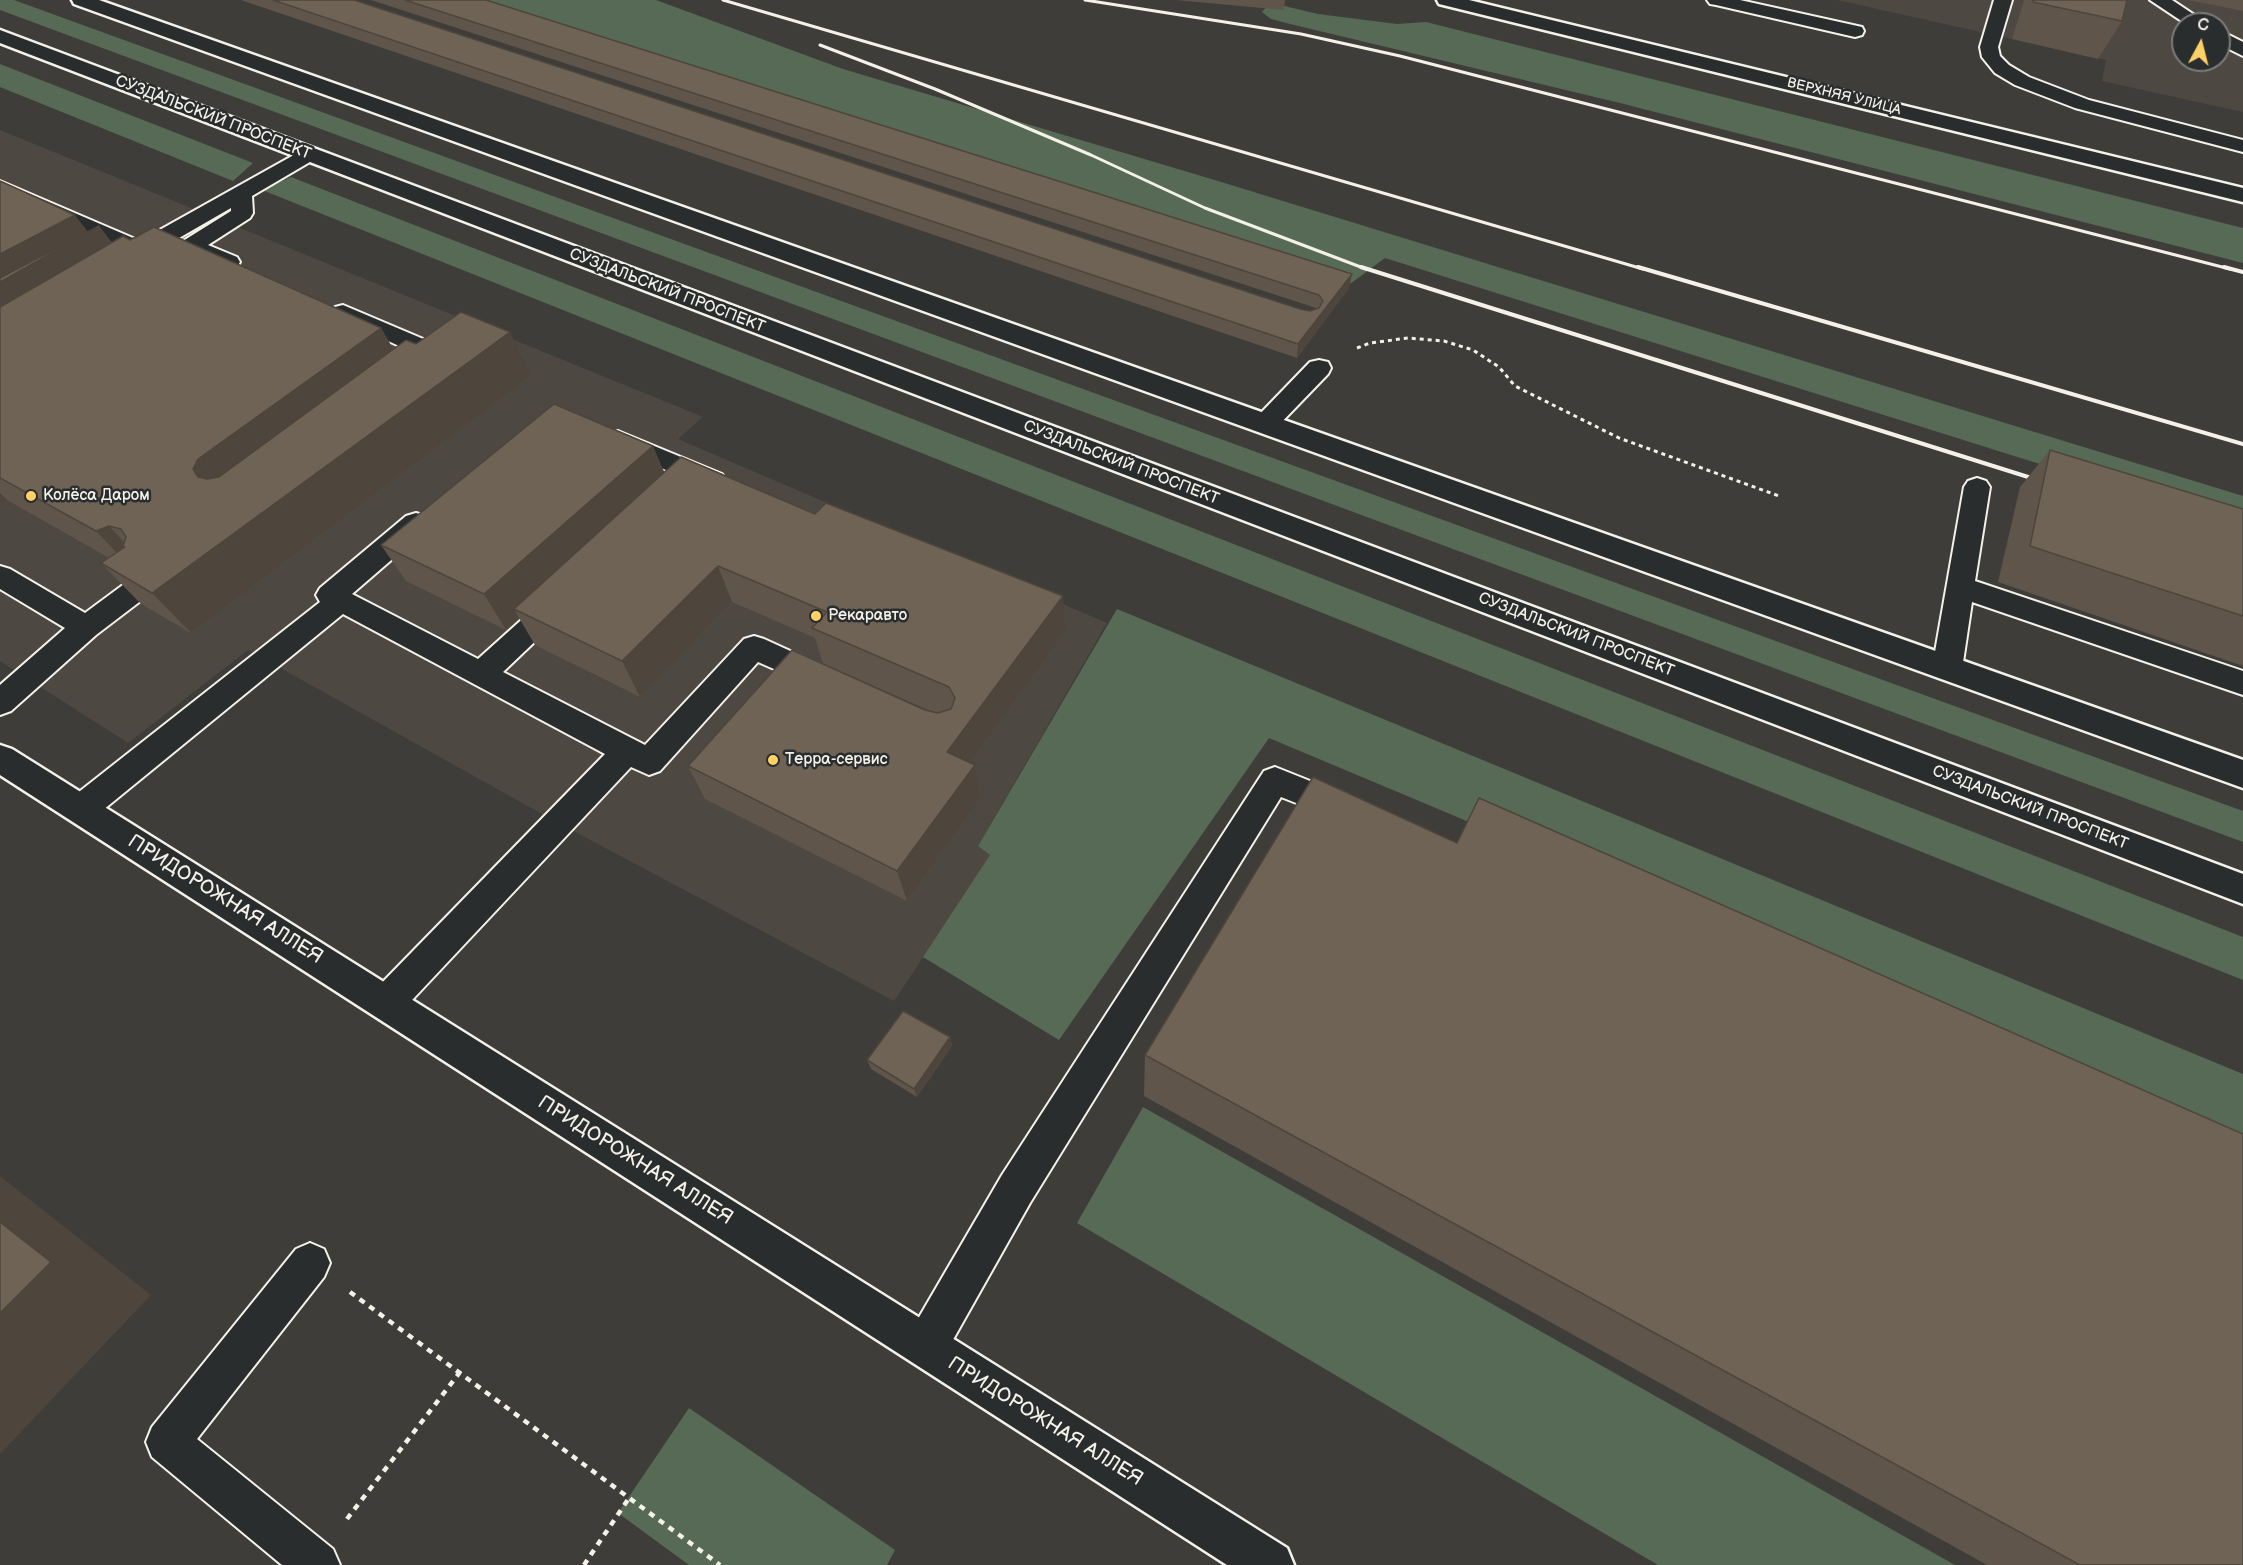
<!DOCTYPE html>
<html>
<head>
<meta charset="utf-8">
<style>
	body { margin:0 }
	#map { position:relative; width:2243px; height:1565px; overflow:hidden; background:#3f3d3a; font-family:"Balsamiq Sans",sans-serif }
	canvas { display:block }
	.north { position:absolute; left:2171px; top:12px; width:60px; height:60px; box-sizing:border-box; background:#2a2d2e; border:2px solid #7b7b78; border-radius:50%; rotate:7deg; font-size:16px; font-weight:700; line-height:24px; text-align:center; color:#f4f1e8 }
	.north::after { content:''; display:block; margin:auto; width:21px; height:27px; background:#ffd166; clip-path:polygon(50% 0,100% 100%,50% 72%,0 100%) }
</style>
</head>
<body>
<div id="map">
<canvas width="2243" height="1565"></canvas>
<div class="north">С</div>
</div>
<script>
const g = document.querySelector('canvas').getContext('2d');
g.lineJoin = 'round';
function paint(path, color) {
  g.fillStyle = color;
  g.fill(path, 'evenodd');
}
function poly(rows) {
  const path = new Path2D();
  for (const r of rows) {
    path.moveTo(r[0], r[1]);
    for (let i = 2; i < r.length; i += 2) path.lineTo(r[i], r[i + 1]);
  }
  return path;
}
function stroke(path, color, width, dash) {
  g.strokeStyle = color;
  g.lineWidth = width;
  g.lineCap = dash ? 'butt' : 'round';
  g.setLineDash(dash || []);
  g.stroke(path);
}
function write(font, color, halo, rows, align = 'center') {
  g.font = font + ' "Balsamiq Sans",sans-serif';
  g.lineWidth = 5;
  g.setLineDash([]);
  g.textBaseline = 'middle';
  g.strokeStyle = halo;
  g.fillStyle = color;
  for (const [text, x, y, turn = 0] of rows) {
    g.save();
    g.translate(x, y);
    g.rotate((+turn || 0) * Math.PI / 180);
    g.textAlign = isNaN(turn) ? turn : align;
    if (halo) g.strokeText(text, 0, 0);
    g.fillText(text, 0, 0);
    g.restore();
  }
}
paint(poly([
	[1837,0,2243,0,2243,112,2102,81,2106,60],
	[2183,24,2219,24,2219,60,2183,60],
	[0,130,703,417,678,439,1107,623,978,846,991,855,894,1001,560,824,248,650,128,743,0,661]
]), '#4d4842');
paint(poly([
	[0,0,14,0,2243,811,2243,842,0,10],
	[451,0,656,0,843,69,1218,181,2243,496,2243,528,1385,258,1346,287],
	[1268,5,1280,5,1318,14,1397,24,1426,22,2243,228,2243,263,1620,103,1286,23,1271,19,1262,12],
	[0,64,253,163,233,181,0,87],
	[291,177,2243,937,2243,980,262,190],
	[1117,609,2243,1074,2243,1147,1269,738,1059,1040,923,957,990,855,978,846],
	[1143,1107,1955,1565,1658,1565,1077,1223],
	[689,1408,895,1550,887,1565,689,1565,618,1513]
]), '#566a55');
const lane = poly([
	[1707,0,1740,0,1862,27,1864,31,1862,35,1855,37,1716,5,1710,4,1707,0],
	[1994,0,2012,0,1998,47,2000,56,2009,65,2029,77,2089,100,2243,140,2243,152,2075,108,2015,85,1995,73,1982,57,1980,47,1994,0],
	[2150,0,2172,0,2208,24,2186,24,2150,0],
	[2219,30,2243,42,2243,56,2219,44,2219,30],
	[308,149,315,151,318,155,315,159,252,196,253,213,250,218,208,245,237,257,240,262,237,267,229,269,183,251,180,246,183,241,231,211,231,208,134,264,126,266,118,264,115,259,124,251,0,195,0,181,140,241,301,151,308,149],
	[343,305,454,352,457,357,447,367,438,370,429,367,426,362,428,359,335,317,331,312,335,307,343,305],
	[1319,360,1328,362,1331,368,1328,374,1274,430,1265,432,1256,430,1252,424,1256,418,1310,362,1319,360],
	[618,431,722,474,726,480,722,486,713,489,704,486,609,446,605,440,609,434,618,431],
	[1977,478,1986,481,1990,487,1975,581,2243,671,2243,695,1972,602,1962,669,1957,677,1947,680,1937,677,1932,669,1964,487,1968,481,1977,478],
	[416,513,426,516,430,523,426,530,352,594,478,659,548,596,558,592,568,596,572,603,568,610,503,672,645,745,744,639,754,636,764,639,832,670,837,678,832,686,822,690,758,662,660,771,649,775,631,767,398,1015,386,1019,374,1015,368,1003,374,991,605,754,343,614,92,819,81,822,70,819,65,809,70,799,320,602,316,595,320,588,406,516,416,513],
	[0,566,10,569,85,613,139,573,149,570,159,573,163,580,159,587,96,635,11,711,0,715,0,685,65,628,0,589,0,566],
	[1275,767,1355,799,1360,809,1355,819,1344,822,1281,797,1030,1203,941,1361,926,1367,911,1361,905,1346,911,1331,1002,1175,1264,771,1275,767],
	[310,1243,324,1249,330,1263,324,1277,197,1439,333,1549,340,1565,282,1565,152,1457,146,1442,152,1427,296,1249,310,1243]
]);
const street = poly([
	[1437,0,1469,0,2243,188,2243,202,1439,4,1437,0]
]);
const secondary = poly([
	[72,0,99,0,2243,760,2243,788,74,4,72,0],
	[0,30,2243,874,2243,904,0,43,0,30],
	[0,745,12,749,1287,1548,1294,1565,1227,1565,0,775,0,745]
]);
stroke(lane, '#f4f1e8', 4);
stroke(street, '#f4f1e8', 5);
stroke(secondary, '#f4f1e8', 5);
stroke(poly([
	[1357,348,1370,343,1408,338,1444,341,1473,350,1499,367,1515,386,1619,438,1779,496]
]), '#f4f1e8', 3, [4, 4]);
stroke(poly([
	[350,1292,720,1565],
	[347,1519,460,1372],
	[584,1565,629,1498]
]), '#f4f1e8', 4.5, [6, 6]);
paint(lane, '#2a2d2e');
paint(street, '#2a2d2e');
paint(secondary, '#2a2d2e');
stroke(poly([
	[723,0,1643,269],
	[1085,0,1301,34,1400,56,2230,269],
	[820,45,935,89,1091,155,1205,208,1366,269]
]), '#f4f1e8', 3);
stroke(poly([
	[1361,267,2044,482],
	[1638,267,2243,444],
	[2224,267,2243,272]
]), '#f4f1e8', 4);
paint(poly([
	[241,0,354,0,1300,309,1310,311,1316,308,371,0,486,0,1349,288,1297,358],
	[1175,0,1285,0,1284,10],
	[2024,0,2127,0,2122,21,2098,59,2012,39],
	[2188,0,2243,0,2243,11],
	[0,181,88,232,99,226,112,243,130,240,381,328,393,349,416,344,531,376,191,633,141,604,101,563,109,558,7,500,0,505],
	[2050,450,2243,509,2243,666,1998,582,2020,487],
	[664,472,1065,632,970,763,975,765,981,798,907,901,705,799,688,766,925,710,933,712,823,664,815,638,732,602,640,697,535,645,519,618,506,630,406,581,381,545],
	[950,1037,952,1046,917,1097,871,1069,867,1060],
	[1145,1055,2243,1565,1987,1565,1144,1096]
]), '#5f554a');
paint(poly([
	[75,215,88,232,99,226,131,269,0,346,0,254],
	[1352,274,1349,288,1297,358,1298,344],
	[381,328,406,371,232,501,198,477,193,469,198,459],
	[510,332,531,376,191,633,152,593],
	[653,446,669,483,514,609,519,618,506,630,484,594],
	[0,493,7,500,0,505],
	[109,526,148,568,123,546,145,569,136,573,96,531],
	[718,566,732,602,640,697,622,661],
	[1063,596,1065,632,954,785,947,752],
	[975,765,981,798,907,901,897,871],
	[950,1037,952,1046,917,1097,914,1089],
	[0,1176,151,1295,0,1454]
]), '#4e453c');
const building = poly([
	[273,0,354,0,1300,309,1310,311,1319,308,1323,301,1319,295,405,0,486,0,1352,274,1298,344,273,0],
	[2033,0,2127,0,2122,21,2033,2,2033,0],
	[0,181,75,215,0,254,0,181],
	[99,226,0,282,0,278,99,226],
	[154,227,381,328,198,459,193,469,198,477,207,479,219,477,406,340,416,344,461,312,510,332,152,593,101,563,125,547,123,546,126,537,121,529,109,526,96,531,0,478,0,307,123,236,130,240,154,227],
	[554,404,653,446,484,594,381,545,554,404],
	[2050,450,2243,509,2243,616,2030,546,2050,450],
	[681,457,815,514,826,503,1063,596,947,752,975,765,897,871,688,766,792,650,925,710,938,713,951,709,955,698,949,687,812,628,827,612,718,566,622,661,514,609,681,457],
	[1313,777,1457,843,1479,798,2243,1134,2243,1565,2080,1565,1145,1055,1313,777],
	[903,1011,950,1037,914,1089,867,1060,903,1011],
	[0,1222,51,1262,0,1313,0,1222]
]);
paint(building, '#6f6356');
stroke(building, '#4e453c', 1.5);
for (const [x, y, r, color] of [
	[31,496,6,"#ffd166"],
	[816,616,6,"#ffd166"],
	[773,760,6,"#ffd166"]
]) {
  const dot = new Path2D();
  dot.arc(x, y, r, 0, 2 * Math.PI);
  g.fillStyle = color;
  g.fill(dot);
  stroke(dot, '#2a2d2e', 2);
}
write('14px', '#f4f1e8', '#2a2d2e', [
	["ВЕРХНЯЯ УЛИЦА",1844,97,14]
]);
write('16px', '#f4f1e8', '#2a2d2e', [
	["СУЗДАЛЬСКИЙ ПРОСПЕКТ",213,118,21],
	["СУЗДАЛЬСКИЙ ПРОСПЕКТ",667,291,21],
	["СУЗДАЛЬСКИЙ ПРОСПЕКТ",1121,463,21],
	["СУЗДАЛЬСКИЙ ПРОСПЕКТ",1576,635,21],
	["СУЗДАЛЬСКИЙ ПРОСПЕКТ",2030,808,21]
]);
write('16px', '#f4f1e8', '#2a2d2e', [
	["Колёса Даром",43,496],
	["Рекаравто",828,616],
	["Терра-сервис",785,760]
], 'left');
write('20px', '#f4f1e8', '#2a2d2e', [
	["ПРИДОРОЖНАЯ АЛЛЕЯ",225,900,32],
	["ПРИДОРОЖНАЯ АЛЛЕЯ",635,1161,32],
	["ПРИДОРОЖНАЯ АЛЛЕЯ",1045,1422,32]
]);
</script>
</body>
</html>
